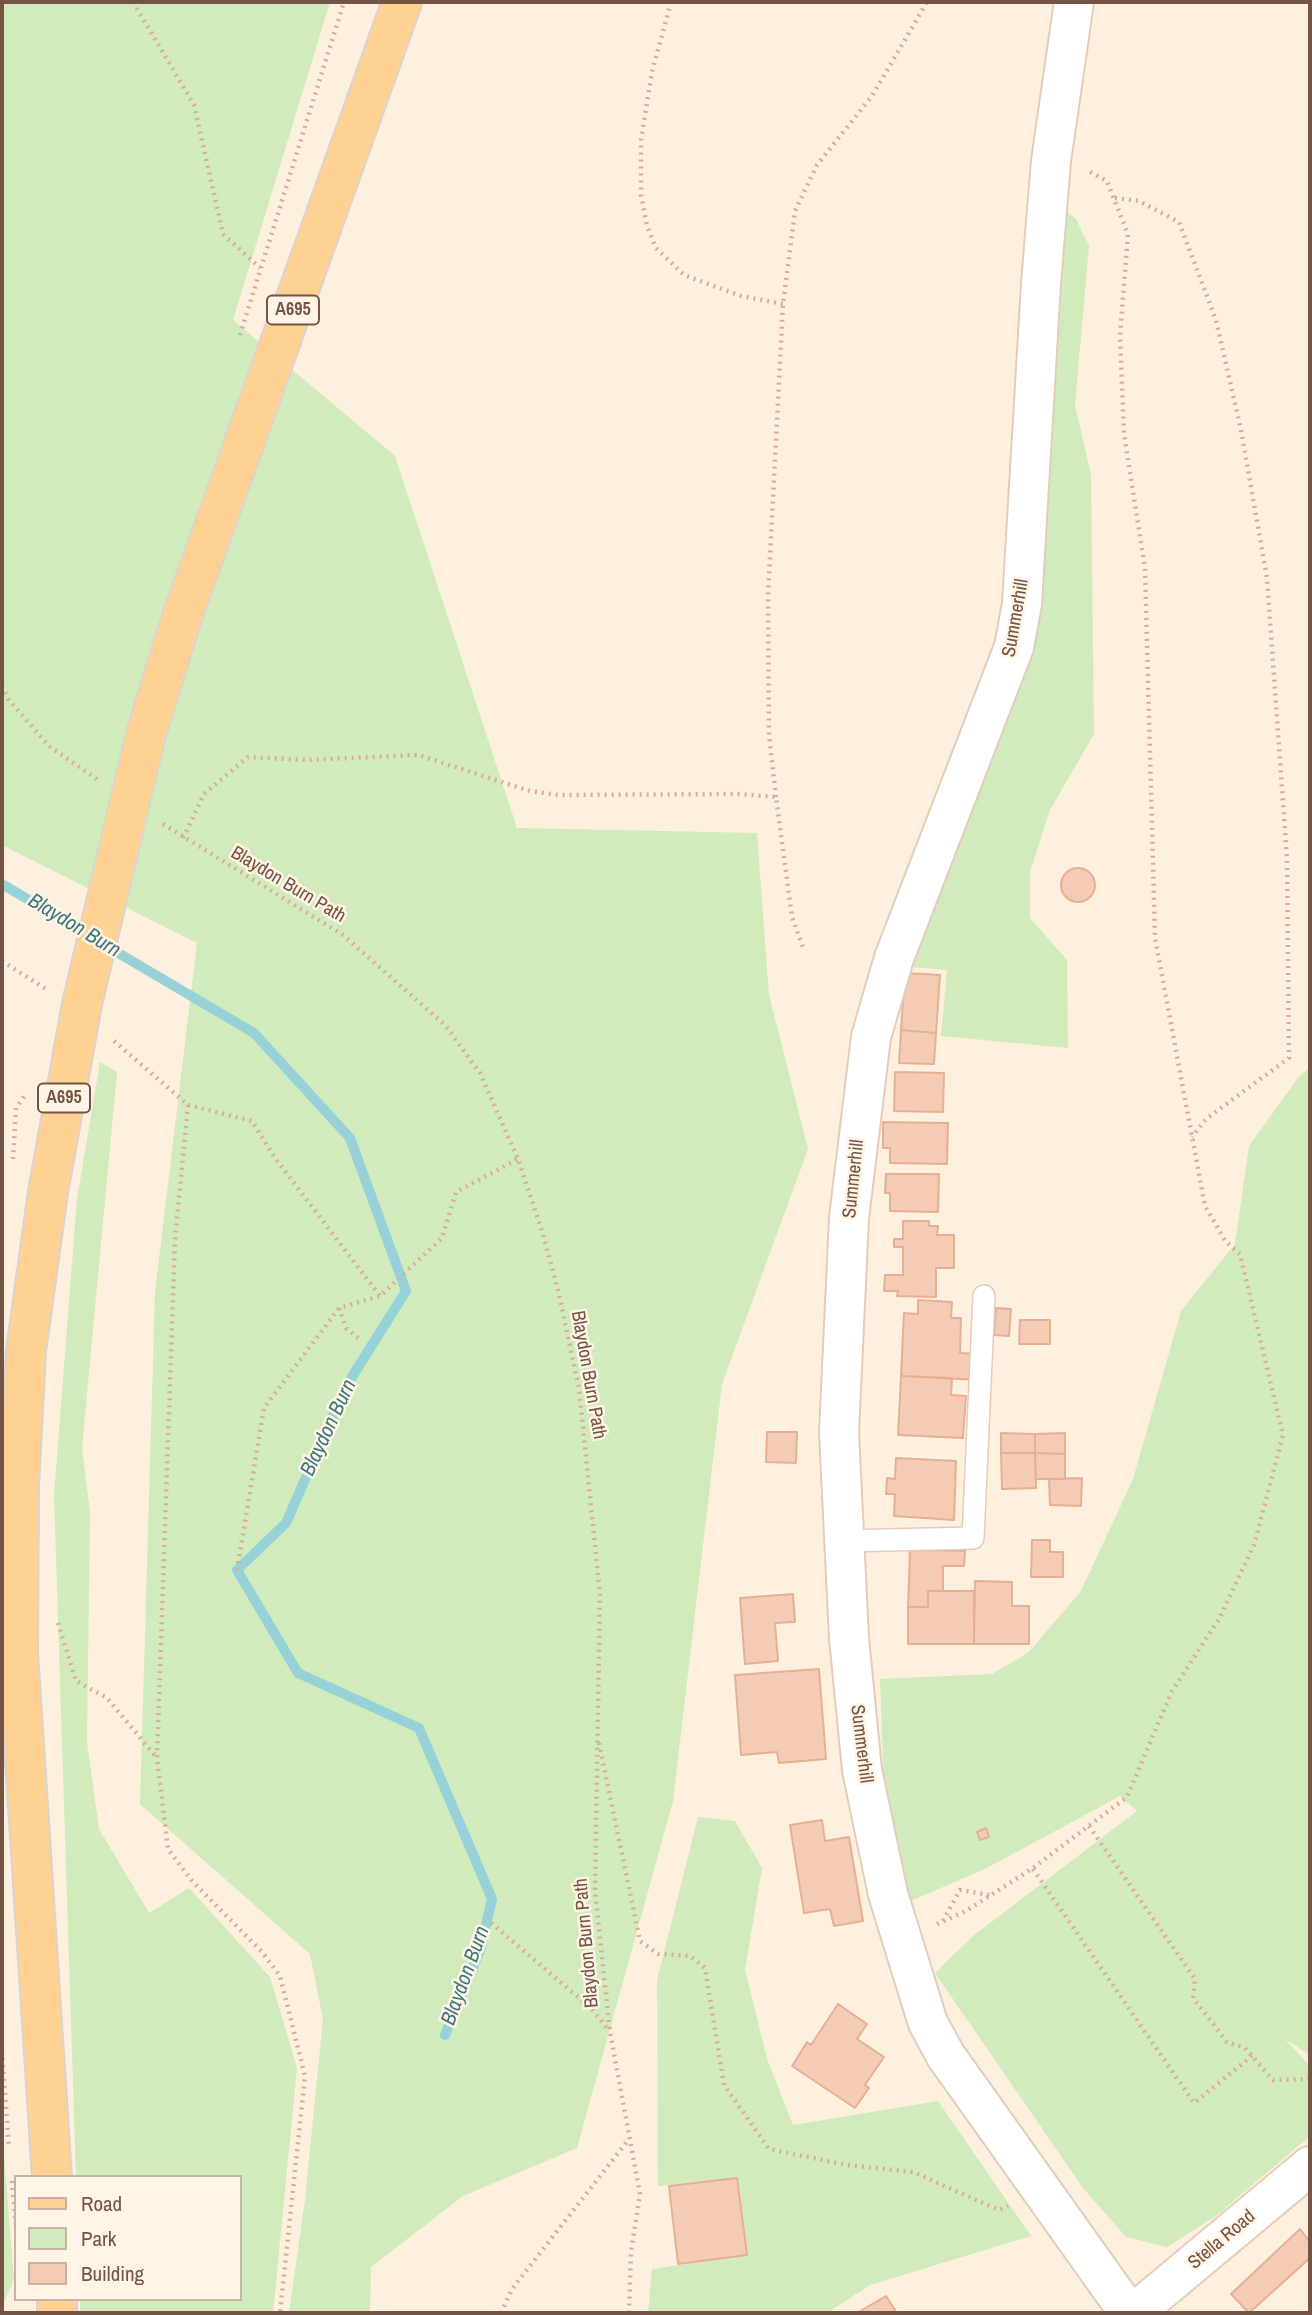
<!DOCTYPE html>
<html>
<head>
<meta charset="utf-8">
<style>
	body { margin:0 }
	#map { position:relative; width:1312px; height:2315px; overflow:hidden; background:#fdf0de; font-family:"Archivo Narrow",sans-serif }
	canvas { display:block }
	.frame { position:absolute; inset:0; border:4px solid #745445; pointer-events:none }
	.legend { position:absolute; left:14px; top:2175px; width:228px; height:126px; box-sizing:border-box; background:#fff4e5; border:2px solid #c7b4a5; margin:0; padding:9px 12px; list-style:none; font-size:21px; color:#745445 }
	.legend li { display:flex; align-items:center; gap:14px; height:35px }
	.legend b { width:35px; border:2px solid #c7b4a5 }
</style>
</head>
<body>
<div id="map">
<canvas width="1312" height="2315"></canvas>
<div class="frame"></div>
<ul class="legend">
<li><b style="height:9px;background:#ffd293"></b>Road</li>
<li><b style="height:19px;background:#d1ebbc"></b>Park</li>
<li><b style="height:19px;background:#f4cbb4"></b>Building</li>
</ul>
</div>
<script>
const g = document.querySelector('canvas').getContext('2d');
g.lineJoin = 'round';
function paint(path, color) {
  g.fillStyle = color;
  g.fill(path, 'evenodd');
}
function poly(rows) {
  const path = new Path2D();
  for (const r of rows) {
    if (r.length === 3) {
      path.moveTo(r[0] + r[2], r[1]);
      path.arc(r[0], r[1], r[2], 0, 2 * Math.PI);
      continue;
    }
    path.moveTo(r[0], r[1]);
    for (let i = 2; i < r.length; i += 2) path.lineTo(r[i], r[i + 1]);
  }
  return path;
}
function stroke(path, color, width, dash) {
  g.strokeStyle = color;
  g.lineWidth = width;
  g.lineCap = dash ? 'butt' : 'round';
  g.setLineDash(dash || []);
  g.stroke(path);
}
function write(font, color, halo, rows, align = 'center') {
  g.font = font + ' "Archivo Narrow",sans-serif';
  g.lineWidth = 5;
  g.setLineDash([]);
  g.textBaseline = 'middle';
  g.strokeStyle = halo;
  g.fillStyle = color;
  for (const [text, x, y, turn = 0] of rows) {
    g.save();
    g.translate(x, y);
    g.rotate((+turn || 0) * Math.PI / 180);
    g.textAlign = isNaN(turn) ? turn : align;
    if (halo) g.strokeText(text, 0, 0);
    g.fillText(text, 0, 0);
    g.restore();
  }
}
paint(poly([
	[2,2,330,2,233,320,395,456,517,828,757,833,769,995,808,1149,722,1384,673,1801,577,2148,463,2196,371,2267,370,2313,289,2313,305,2200,323,2019,310,1954,140,1804,155,1292,197,943,2,845],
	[1063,209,1076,219,1089,246,1075,405,1091,475,1094,734,1050,810,1030,872,1030,918,1067,960,1068,1048,941,1036,947,970,911,967,1032,644],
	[100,1062,117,1072,82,1448,90,1512,87,1742,99,1829,149,1913,189,1888,270,1977,297,2068,273,2313,80,2313,80,2299,240,2299,240,2177,76,2177,54,1495,77,1199],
	[1310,1067,1310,2055,1285,2039,1310,2066,1310,2136,1216,2216,1167,2247,1126,2237,1083,2188,935,1973,973,1936,1137,1811,1120,1796,985,1869,908,1902,884,1790,880,1679,992,1674,1028,1653,1081,1591,1133,1479,1181,1311,1235,1244,1249,1146,1298,1078],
	[698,1817,735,1821,762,1868,745,1970,767,2059,793,2125,938,2101,1031,2236,870,2285,827,2313,648,2313,652,2269,747,2255,737,2178,658,2186,657,1980],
	[2,2130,14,2279,2,2307]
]), '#d1ebbc');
stroke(poly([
	[2,884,90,936],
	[103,944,254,1033,350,1138,406,1291,345,1388,286,1523,237,1570,298,1673,419,1728,492,1899,480,1950,445,2035]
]), '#98d2d9', 10);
const building = poly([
	[1078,885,17],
	[905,973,940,975,936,1033,901,1030,905,973],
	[901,1030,936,1033,934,1064,899,1063,901,1030],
	[895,1072,944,1073,943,1112,894,1111,895,1072],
	[883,1122,948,1123,947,1164,890,1163,890,1148,883,1148,883,1122],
	[886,1174,939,1174,938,1212,890,1211,890,1193,885,1193,886,1174],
	[903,1221,929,1221,929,1226,938,1226,937,1235,954,1235,954,1268,936,1268,936,1297,897,1296,898,1291,884,1291,885,1275,903,1275,903,1247,894,1247,894,1239,903,1239,903,1221],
	[918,1300,952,1302,951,1318,961,1318,960,1353,979,1354,978,1380,901,1376,904,1313,918,1314,918,1300],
	[996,1308,1011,1309,1009,1336,994,1335,996,1308],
	[1020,1320,1050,1320,1050,1344,1019,1344,1020,1320],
	[901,1376,952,1378,951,1395,966,1396,963,1438,898,1435,901,1376],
	[767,1432,797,1432,796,1463,766,1462,767,1432],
	[1001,1433,1035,1434,1035,1453,1001,1453,1001,1433],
	[1065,1433,1065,1454,1035,1453,1035,1434,1065,1433],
	[1001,1453,1035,1453,1036,1488,1002,1489,1001,1453],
	[1035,1453,1065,1454,1065,1479,1036,1479,1035,1453],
	[896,1458,956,1461,954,1520,894,1516,895,1494,886,1494,887,1478,895,1479,896,1458],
	[1082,1478,1081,1506,1050,1505,1049,1479,1082,1478],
	[1032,1540,1050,1540,1050,1552,1063,1552,1063,1577,1031,1577,1032,1540],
	[910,1550,965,1551,964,1566,943,1566,943,1591,928,1591,928,1607,908,1607,910,1550],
	[975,1581,1012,1582,1012,1606,1029,1606,1029,1644,974,1644,975,1581],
	[928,1591,974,1591,974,1644,908,1644,908,1607,928,1607,928,1591],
	[793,1594,795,1622,775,1623,778,1661,745,1664,740,1598,793,1594],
	[819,1669,826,1759,779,1763,777,1752,741,1755,735,1675,819,1669],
	[822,1820,825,1841,849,1837,863,1921,834,1926,830,1909,804,1913,790,1825,822,1820],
	[986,1828,989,1837,980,1840,977,1832,986,1828],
	[838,2004,867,2024,857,2039,884,2057,865,2085,869,2088,855,2108,792,2066,807,2042,811,2045,838,2004],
	[737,2178,747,2255,678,2264,669,2186,737,2178],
	[1300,2229,1310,2242,1310,2258,1249,2313,1231,2294,1300,2229],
	[886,2296,897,2313,857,2313,886,2296]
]);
paint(building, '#f4cbb4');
stroke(building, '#e7b094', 2);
const service = poly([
	[843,1541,973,1538,984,1296]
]);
const minor = poly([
	[1074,2,1051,161,1041,284,1022,604,1014,647,894,958,871,1037,849,1218,839,1432,849,1638,862,1770,888,1894,928,2023,946,2056,1129,2313]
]);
const secondary = poly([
	[1134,2313,1310,2166]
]);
const primary = poly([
	[182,617,402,2],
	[52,2177,18,1652,19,1486,26,1351,48,1192,82,1004],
	[57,2299,57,2313]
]);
stroke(service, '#e3cdbd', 24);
stroke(minor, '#e3cdbd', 42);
stroke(secondary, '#e9cdb9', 42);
stroke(primary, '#dbd3cf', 42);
stroke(poly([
	[133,2,194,105,223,234,260,268],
	[671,2,652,72,641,140,641,195,647,226,656,248,684,275,741,296,783,304],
	[1115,198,1139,201,1179,222,1216,320,1241,430,1267,578,1287,858,1289,1058,1206,1119,1192,1137],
	[240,335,344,2],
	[2,686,8,699,49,746,98,780],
	[776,797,769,735,768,596,783,304,795,211,817,165,872,96,927,2],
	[163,824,343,935,445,1025,480,1073,518,1159,542,1231,559,1294,579,1389,600,1594,595,1891,610,2032,640,2194,631,2252,629,2313],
	[183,838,204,794,248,757,306,760,418,755,530,791,558,795,740,794,776,797,792,917,804,950],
	[2,961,46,989],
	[114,1041,188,1105,252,1121,275,1158,380,1296],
	[188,1105,175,1239,157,1758,168,1849,192,1881,262,1952,280,1976,305,2076,280,2313],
	[13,1159,16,1108,26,1094],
	[339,1308,346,1328,362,1341],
	[237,1570,264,1408,339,1308,380,1296,442,1238,456,1192,518,1159],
	[58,1623,76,1681,107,1698,157,1758],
	[599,1743,640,1941,658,1954,690,1956,705,1968,724,2085,769,2149,847,2165,913,2172,999,2210,1008,2206],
	[1089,1826,1195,1979,1193,1998,1227,2042,1245,2048,1273,2080,1310,2079],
	[1033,1869,1194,2103,1252,2056],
	[943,1921,960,1890,990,1895],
	[491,1923,592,2009,609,2031],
	[937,1924,966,1911,1033,1868,1127,1797,1172,1691,1219,1619,1254,1545,1283,1435,1240,1254,1226,1242,1205,1206,1155,938,1145,568,1124,434,1120,336,1128,234,1107,181,1088,171],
	[2,2051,9,2148],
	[12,2181,16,2226],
	[501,2313,512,2289,629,2139]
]), '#d8ae98', 4.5, [2, 5]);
stroke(service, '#fff', 21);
stroke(minor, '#fff', 38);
stroke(secondary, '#fff', 38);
stroke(primary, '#ffd293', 38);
const primaryBridge = poly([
	[82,1004,146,734,182,617]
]);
stroke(primaryBridge, '#dbd3cf', 42, []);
stroke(primaryBridge, '#ffd293', 38);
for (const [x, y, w] of [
	[293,310,52],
	[64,1098,52]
]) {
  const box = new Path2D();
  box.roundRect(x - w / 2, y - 14.5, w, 29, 5);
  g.fillStyle = '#fff4e5';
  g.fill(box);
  stroke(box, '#745445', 2);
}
write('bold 18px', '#745445', null, [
	["A695",293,310],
	["A695",64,1098]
]);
write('19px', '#745445', '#fff4e5', [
	["Summerhill",1016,618,-80],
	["Blaydon Burn Path",288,885,31],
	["Summerhill",854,1179,-84],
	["Blaydon Burn Path",588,1375,80],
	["Summerhill",861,1744,83],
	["Blaydon Burn Path",587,1943,-95],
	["Stella Road",1222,2240,-40]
]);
write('italic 21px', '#3b7982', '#fff4e5', [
	["Blaydon Burn",74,926,31],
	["Blaydon Burn",329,1428,-65],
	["Blaydon Burn",466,1976,-70]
]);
</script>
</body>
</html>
